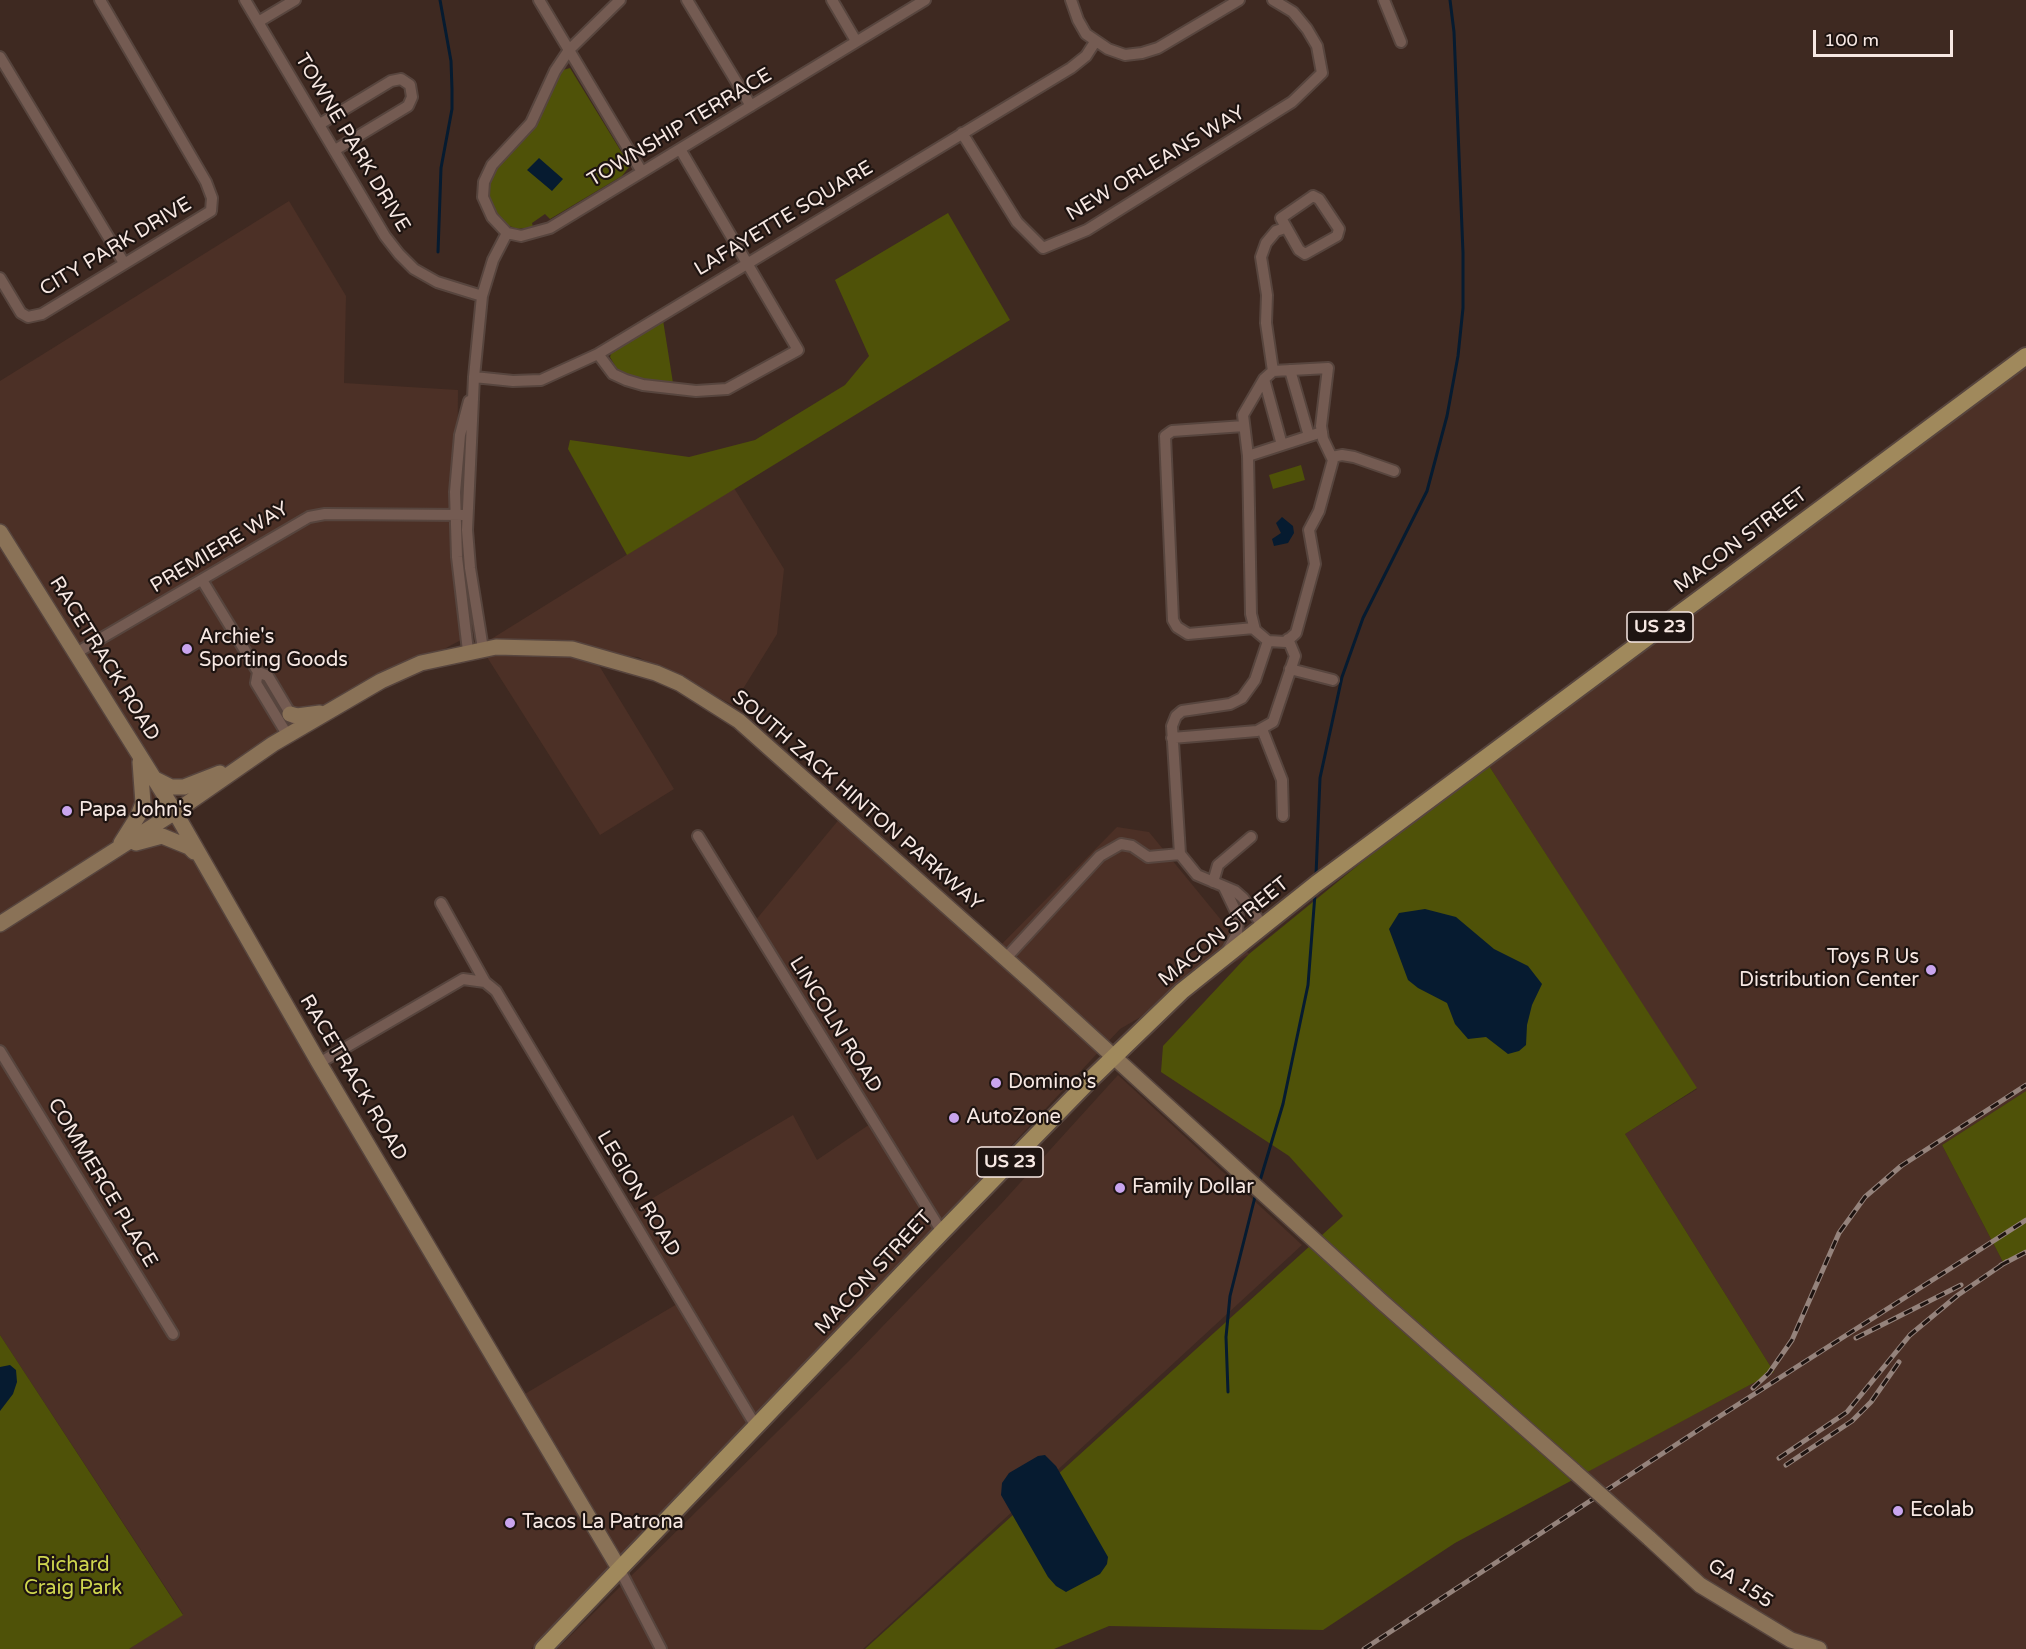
<!DOCTYPE html>
<html>
<head>
<meta charset="utf-8">
<style>
	body { margin:0 }
	#map { position:relative; width:2026px; height:1649px; overflow:hidden; background:#3e2921; font-family:"Varela Round",sans-serif }
	canvas { display:block }
	.scale { position:absolute; left:1813px; top:30px; width:140px; height:27px; box-sizing:border-box; border:3px solid #f7e8e3; border-top:0; padding-left:8px; font-size:18px; line-height:21px; white-space:nowrap; color:#f7e8e3; -webkit-text-stroke:4px #1e1411; paint-order:stroke }
</style>
</head>
<body>
<div id="map">
<canvas width="2026" height="1649"></canvas>
<div class="scale">100 m</div>
</div>
<script>
const g = document.querySelector('canvas').getContext('2d');
g.lineJoin = 'round';
function paint(path, color) {
  g.fillStyle = color;
  g.fill(path, 'evenodd');
}
function poly(rows) {
  const path = new Path2D();
  for (const r of rows) {
    path.moveTo(r[0], r[1]);
    for (let i = 2; i < r.length; i += 2) path.lineTo(r[i], r[i + 1]);
  }
  return path;
}
function stroke(path, color, width, dash) {
  g.strokeStyle = color;
  g.lineWidth = width;
  g.lineCap = dash ? 'butt' : 'round';
  g.setLineDash(dash || []);
  g.stroke(path);
}
function write(font, color, halo, rows, align = 'center') {
  g.font = font + ' "Varela Round",sans-serif';
  g.lineWidth = 4.5;
  g.setLineDash([]);
  g.textBaseline = 'middle';
  g.strokeStyle = halo;
  g.fillStyle = color;
  for (const [text, x, y, turn = 0] of rows) {
    g.save();
    g.translate(x, y);
    g.rotate((+turn || 0) * Math.PI / 180);
    g.textAlign = isNaN(turn) ? turn : align;
    if (halo) g.strokeText(text, 0, 0);
    g.fillText(text, 0, 0);
    g.restore();
  }
}
paint(poly([
	[289,201,346,296,344,383,458,390,456,606,472,634,164,800,518,1398,677,1304,626,1214,793,1115,817,1160,876,1120,755,921,846,811,995,951,1117,827,1149,832,1249,954,1120,1029,824,1346,531,1649,129,1649,183,1614,0,1335,0,381],
	[2026,357,2026,1091,1942,1145,2003,1262,2026,1251,2026,1649,1796,1649,1689,1580,1575,1478,1774,1372,1625,1134,1697,1089,1482,755],
	[734,488,784,569,777,634,733,705,638,657,592,654,674,789,600,835,480,646],
	[1118,1075,1302,1245,863,1649,557,1649,851,1359,1000,1205]
]), '#4c3026');
paint(poly([
	[570,68,630,166,622,176,550,219,545,214,532,223,533,227,517,229,500,222,486,196,491,176,556,78,563,70],
	[948,213,1010,320,627,555,568,449,570,440,689,457,755,440,845,385,869,356,835,280],
	[663,320,673,383,628,377,618,371,610,357,612,351],
	[1301,465,1305,480,1273,489,1269,475],
	[1482,755,1697,1088,1625,1134,1774,1372,1455,1543,1323,1630,1109,1626,1054,1649,865,1649,1343,1216,1289,1156,1161,1072,1163,1046,1249,954,1373,853],
	[2026,1091,2026,1251,2003,1262,1942,1145],
	[0,1335,183,1615,129,1649,0,1649]
]), '#4f5208');
paint(poly([
	[539,158,563,179,552,191,527,170],
	[1282,517,1293,526,1294,533,1288,543,1274,546,1272,539,1281,533,1276,523],
	[1425,909,1456,917,1494,949,1528,966,1542,984,1532,1005,1527,1025,1526,1045,1519,1051,1508,1054,1486,1037,1468,1039,1455,1024,1447,1003,1418,988,1408,980,1389,929,1399,913],
	[10,1365,16,1370,17,1382,13,1394,0,1411,0,1367],
	[1045,1455,1056,1466,1108,1557,1107,1564,1100,1574,1066,1592,1056,1586,1048,1577,1001,1495,1002,1483,1009,1473,1038,1456]
]), '#061b30');
stroke(poly([
	[438,252,441,168,452,109,452,89,451,61,440,0],
	[1316,875,1320,778,1342,677,1363,618,1427,491,1447,416,1458,356,1463,308,1463,253,1454,32,1450,0],
	[1259,1184,1283,1104,1308,985,1315,894],
	[1228,1392,1226,1337,1230,1296,1256,1193]
]), '#061b30', 3);
const street = poly([
	[245,0,385,236,399,254,414,269,437,282,482,296],
	[539,0,642,172],
	[687,0,751,106],
	[832,0,856,41],
	[1071,0,1078,20,1086,34,1108,49,1125,55,1142,53,1158,48,1239,0],
	[1384,0,1401,42],
	[258,22,295,0],
	[0,57,124,263],
	[320,124,391,81,401,79,410,85,412,97,408,106,335,150],
	[962,133,1017,222,1043,248,1087,230,1292,102,1322,73,1317,46,1307,29,1293,12,1273,0],
	[1313,196,1319,199,1339,229,1337,236,1305,254,1299,250,1281,218,1313,196],
	[507,233,492,217,483,197,484,182,492,165,531,123,555,71,569,50,620,0],
	[0,278,21,313,28,317,42,314,211,211,212,198,206,182,100,0],
	[598,354,613,374,626,380,643,385,696,391,727,389,798,350,680,149],
	[1328,368,1321,426,1323,439,1333,460,1319,511,1309,530,1315,564,1296,633,1286,642,1268,641,1255,630,1251,614,1248,456,1243,415,1264,379,1273,371,1328,368],
	[1290,370,1309,436],
	[1273,371,1266,323,1267,295,1261,257,1266,243,1276,231,1285,228],
	[474,377,513,381,541,380,598,354,1071,68,1086,56,1095,42],
	[1264,379,1282,445],
	[1244,426,1172,431,1165,436,1173,620,1177,627,1188,634,1254,628],
	[1248,456,1322,432],
	[1332,457,1342,455,1354,457,1394,471],
	[202,580,258,672,268,676,293,718],
	[483,649,470,568,467,530,474,377,482,296,493,260,507,233,521,236,550,228,925,0],
	[468,651,457,557,455,492,460,435,469,401],
	[76,653,309,517,325,514,467,515],
	[1290,669,1333,680],
	[258,672,256,683,288,736],
	[1262,729,1282,780,1283,816],
	[1172,738,1257,731,1273,722,1295,656,1288,639],
	[698,836,942,1232],
	[1213,882,1218,865,1251,837],
	[1224,887,1238,916,1237,934,1228,950],
	[441,903,485,982,496,991,757,1428],
	[1263,926,1243,898,1235,891,1197,875,1180,854,1172,726,1176,716,1182,711,1230,704,1242,698,1255,680,1268,641],
	[1005,959,1100,856,1121,844,1132,846,1148,857,1180,854],
	[0,1051,173,1334],
	[319,1063,463,979,485,982],
	[620,1570,661,1649]
]);
const secondary = poly([
	[0,532,175,812,319,1063,620,1570],
	[290,714,297,716,320,713],
	[155,779,171,787,184,787,220,773],
	[121,843,138,816,143,803,140,762],
	[136,843,162,836,189,847,194,852],
	[0,924,175,812,273,744,381,681,421,663,496,647,572,649,656,673,679,683,739,721,1033,983,1381,1301,1575,1472],
	[1649,1538,1700,1585,1791,1640,1819,1649]
]);
const primary = poly([
	[543,1649,942,1232,1091,1079,1182,991,1316,884,2026,356]
]);
stroke(street, '#57453e', 14);
stroke(secondary, '#57453e', 18);
stroke(primary, '#57453e', 20);
stroke(street, '#745b52', 10);
stroke(secondary, '#8a7257', 15);
stroke(primary, '#a0895c', 16);
const rail = poly([
	[2001,1265,2026,1252],
	[1856,1338,1961,1285],
	[1753,1388,1769,1373,1792,1340,1839,1233,1865,1197,1901,1166,2026,1085],
	[1779,1458,1847,1412,1910,1335,1958,1295,2006,1262],
	[1786,1465,1852,1421,1871,1402,1899,1362],
	[1364,1649,1706,1425,2026,1220]
]);
stroke(rail, '#95837c', 5);
stroke(rail, '#1e1411', 3, [9]);
const secondaryBridge = poly([
	[1575,1472,1649,1538]
]);
stroke(secondaryBridge, '#57453e', 18, []);
stroke(secondaryBridge, '#8a7257', 15);
for (const [x, y, r, color] of [
	[187,649,6,"#c9a5ee"],
	[67,811,6,"#c9a5ee"],
	[1931,970,6,"#c9a5ee"],
	[996,1083,6,"#c9a5ee"],
	[954,1118,6,"#c9a5ee"],
	[1120,1188,6,"#c9a5ee"],
	[1898,1511,6,"#c9a5ee"],
	[510,1523,6,"#c9a5ee"]
]) {
  const dot = new Path2D();
  dot.arc(x, y, r, 0, 2 * Math.PI);
  g.fillStyle = color;
  g.fill(dot);
  stroke(dot, '#1e1411', 2);
}
for (const [x, y, w] of [
	[1660,627,66],
	[1010,1162,66]
]) {
  const box = new Path2D();
  box.roundRect(x - w / 2, y - 15, w, 30, 4.5);
  g.fillStyle = '#1e1411';
  g.fill(box);
  stroke(box, '#f7e8e3', 1.5);
}
write('bold 18px', '#f7e8e3', null, [
	["US 23",1660,627],
	["US 23",1010,1162]
]);
write('20px', '#f7e8e3', '#1e1411', [
	["TOWNSHIP TERRACE",680,128,-31],
	["TOWNE PARK DRIVE",352,143,59],
	["NEW ORLEANS WAY",1156,164,-31],
	["LAFAYETTE SQUARE",784,219,-31],
	["CITY PARK DRIVE",116,247,-31],
	["MACON STREET",1741,541,-37],
	["PREMIERE WAY",220,548,-31],
	["RACETRACK ROAD",104,659,58],
	["SOUTH ZACK HINTON PARKWAY",857,801,41],
	["MACON STREET",1224,932,-39],
	["LINCOLN ROAD",835,1025,58],
	["RACETRACK ROAD",353,1078,59],
	["COMMERCE PLACE",102,1183,59],
	["LEGION ROAD",638,1194,59],
	["MACON STREET",874,1273,-47],
	["GA 155",1740,1584,33]
]);
write('20px', '#f7e8e3', '#1e1411', [
	["Archie's",199,638],
	["Sporting Goods",199,661],
	["Papa John's",79,811],
	["Toys R Us",1919,958,"right"],
	["Distribution Center",1919,981,"right"],
	["Domino's",1008,1083],
	["AutoZone",966,1118],
	["Family Dollar",1132,1188],
	["Ecolab",1910,1511],
	["Tacos La Patrona",522,1523]
], 'left');
write('20px', '#cfd64f', '#1e1411', [
	["Richard",73,1566],
	["Craig Park",73,1589]
]);
</script>
</body>
</html>
